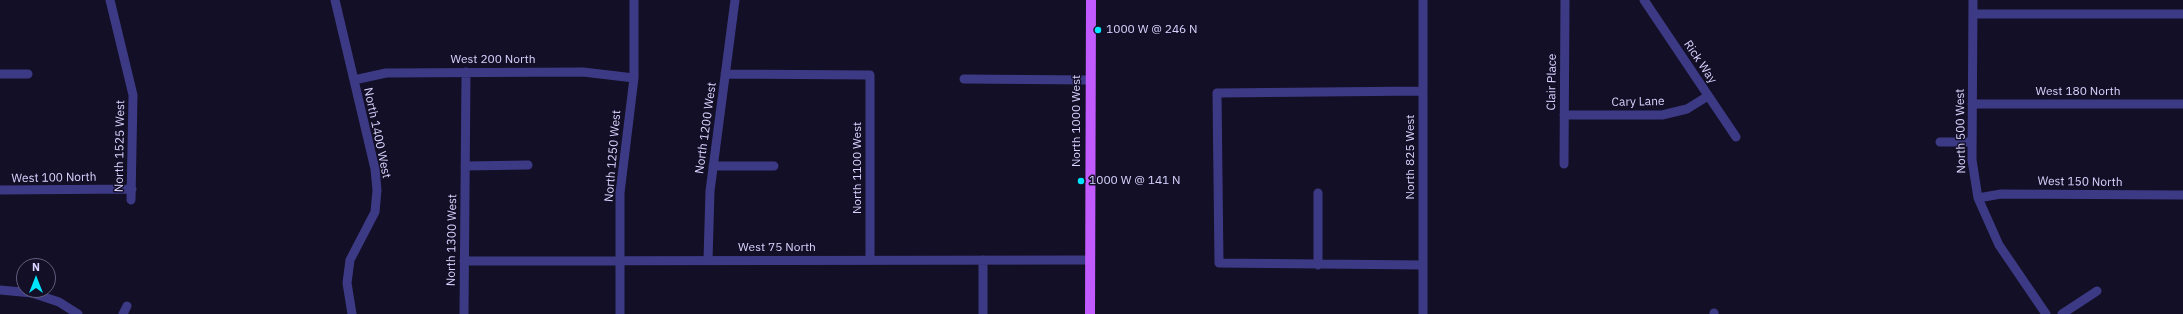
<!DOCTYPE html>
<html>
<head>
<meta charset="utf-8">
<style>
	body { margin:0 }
	#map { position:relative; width:2183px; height:314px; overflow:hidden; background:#130f26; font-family:"IBM Plex Sans",sans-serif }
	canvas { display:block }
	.north { position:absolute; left:16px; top:258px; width:40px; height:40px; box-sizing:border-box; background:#130f26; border:1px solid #625e7d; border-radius:50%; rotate:0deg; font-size:11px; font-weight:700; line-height:16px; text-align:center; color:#d9d4ff }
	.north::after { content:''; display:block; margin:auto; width:14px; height:18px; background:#00e5ff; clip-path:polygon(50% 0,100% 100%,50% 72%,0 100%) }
</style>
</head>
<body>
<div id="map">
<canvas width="2183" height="314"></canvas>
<div class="north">N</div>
</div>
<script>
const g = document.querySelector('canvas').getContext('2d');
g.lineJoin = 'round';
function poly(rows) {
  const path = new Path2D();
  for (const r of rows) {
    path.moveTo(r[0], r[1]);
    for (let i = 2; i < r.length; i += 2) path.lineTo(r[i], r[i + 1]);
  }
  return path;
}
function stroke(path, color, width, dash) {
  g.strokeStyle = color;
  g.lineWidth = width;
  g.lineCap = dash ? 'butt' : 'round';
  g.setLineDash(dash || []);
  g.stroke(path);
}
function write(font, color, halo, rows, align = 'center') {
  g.font = font + ' "IBM Plex Sans",sans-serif';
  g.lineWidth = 3;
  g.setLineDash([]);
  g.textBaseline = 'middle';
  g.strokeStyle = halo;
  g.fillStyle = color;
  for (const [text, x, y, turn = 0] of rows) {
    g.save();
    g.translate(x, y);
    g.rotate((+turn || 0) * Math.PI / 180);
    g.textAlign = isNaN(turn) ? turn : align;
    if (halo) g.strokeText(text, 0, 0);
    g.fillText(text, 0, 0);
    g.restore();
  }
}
stroke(poly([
	[110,0,133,95,131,200],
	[335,0,375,169,377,190,375,212,350,260,347,283,352,314],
	[1644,0,1736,137],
	[1973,0,1972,160,1978,198,1999,245,2046,314],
	[1973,14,2183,14],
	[0,74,28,74],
	[725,74,870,75,870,260],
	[964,79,1090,80],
	[354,80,386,73,583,72,634,78],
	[1972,104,2183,104],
	[1564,115,1662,115,1687,109,1708,96],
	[1940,142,1972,142],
	[1564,164,1565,0],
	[465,166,528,165],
	[713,166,774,166],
	[0,190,132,189],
	[1318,193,1318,265],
	[1978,198,2001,194,2183,195],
	[708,260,710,191,735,0],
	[464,261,1090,260],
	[1423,265,1219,263,1217,93,1423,91],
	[0,290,32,293,59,302,78,314],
	[1714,313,1714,314],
	[123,314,127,306],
	[464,314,466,72],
	[620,314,620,193,634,78,634,0],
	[983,314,983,260],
	[1423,314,1423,0],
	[2062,314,2097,291]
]), '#3d3a85', 9);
stroke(poly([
	[1090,314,1091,0]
]), '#c25bff', 10);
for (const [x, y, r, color] of [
	[1098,30,4,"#00e5ff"],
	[1081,181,4,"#00e5ff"]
]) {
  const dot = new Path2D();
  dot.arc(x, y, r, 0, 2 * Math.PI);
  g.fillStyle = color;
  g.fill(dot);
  stroke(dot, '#130f26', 1.5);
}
write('12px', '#d9d4ff', '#130f26', [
	["1000 W @ 246 N",1106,30],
	["1000 W @ 141 N",1089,181]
], 'left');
write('12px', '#d9d4ff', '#130f26', [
	["West 200 North",493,60],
	["Rick Way",1700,62,56],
	["Clair Place",1552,82,-89],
	["West 180 North",2078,92],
	["Cary Lane",1638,102,-1],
	["North 1000 West",1077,121,-90],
	["North 1200 West",706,128,-82],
	["North 500 West",1961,131,-91],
	["North 1400 West",377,133,78],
	["North 1525 West",120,146,-89],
	["North 1250 West",613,156,-85],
	["North 825 West",1411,157,-90],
	["North 1100 West",858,168,-90],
	["West 100 North",54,178,-1],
	["West 150 North",2080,182,1],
	["North 1300 West",452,240,-89],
	["West 75 North",777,248]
]);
</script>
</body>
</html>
